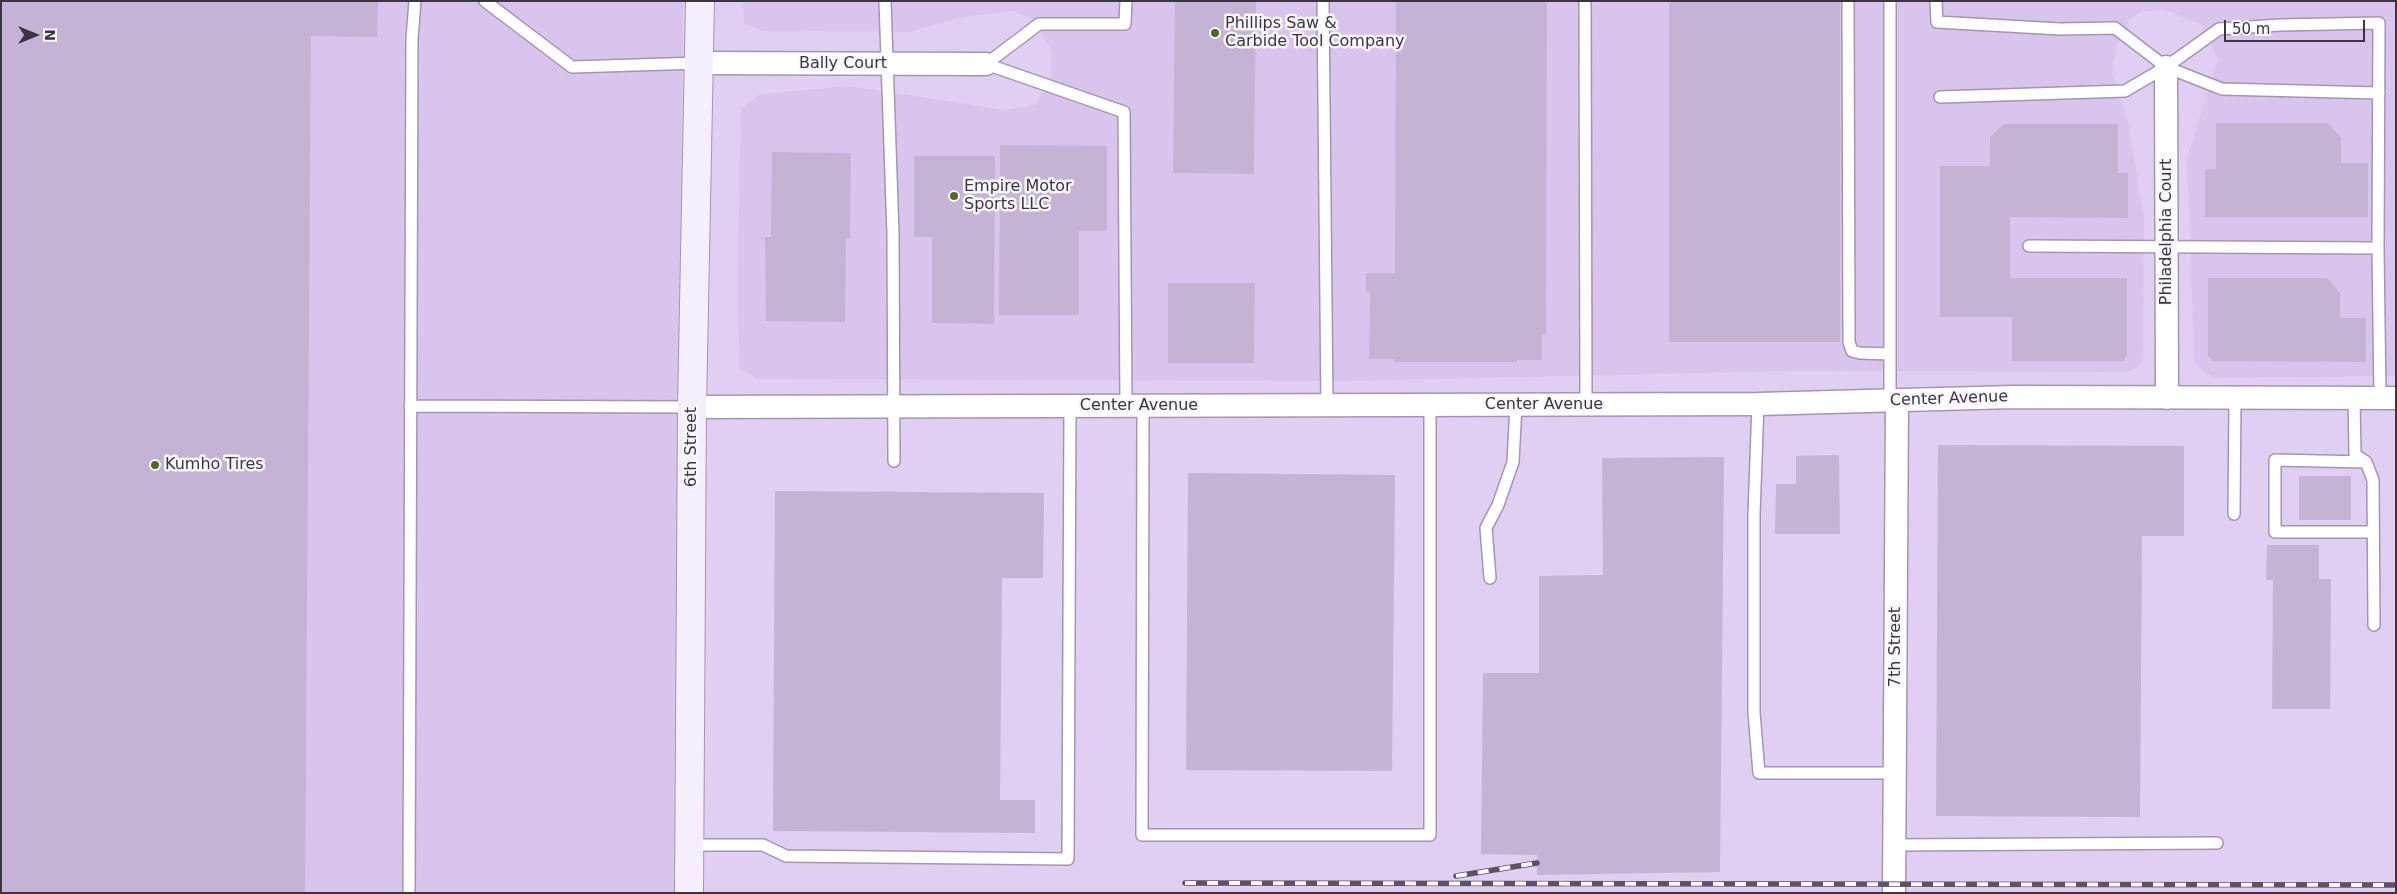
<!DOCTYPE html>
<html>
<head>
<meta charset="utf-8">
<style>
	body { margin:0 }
	#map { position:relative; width:2397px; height:894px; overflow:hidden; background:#e0cff2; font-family:"DejaVu Sans",sans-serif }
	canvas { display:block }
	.frame { position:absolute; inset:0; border:2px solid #3b3442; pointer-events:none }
	.north { position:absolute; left:10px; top:10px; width:50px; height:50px; -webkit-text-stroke:4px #faf7fe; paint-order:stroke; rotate:90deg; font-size:14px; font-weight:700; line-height:20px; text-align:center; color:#3b3442 }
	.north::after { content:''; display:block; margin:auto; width:18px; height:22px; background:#3b3442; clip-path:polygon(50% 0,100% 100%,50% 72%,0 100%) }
	.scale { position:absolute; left:2224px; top:20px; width:141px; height:22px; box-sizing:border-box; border:2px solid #3b3442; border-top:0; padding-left:6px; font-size:15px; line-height:18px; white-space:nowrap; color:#3b3442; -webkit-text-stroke:4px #faf7fe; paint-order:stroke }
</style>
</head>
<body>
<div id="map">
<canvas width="2397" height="894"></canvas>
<div class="frame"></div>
<div class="north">N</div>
<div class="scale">50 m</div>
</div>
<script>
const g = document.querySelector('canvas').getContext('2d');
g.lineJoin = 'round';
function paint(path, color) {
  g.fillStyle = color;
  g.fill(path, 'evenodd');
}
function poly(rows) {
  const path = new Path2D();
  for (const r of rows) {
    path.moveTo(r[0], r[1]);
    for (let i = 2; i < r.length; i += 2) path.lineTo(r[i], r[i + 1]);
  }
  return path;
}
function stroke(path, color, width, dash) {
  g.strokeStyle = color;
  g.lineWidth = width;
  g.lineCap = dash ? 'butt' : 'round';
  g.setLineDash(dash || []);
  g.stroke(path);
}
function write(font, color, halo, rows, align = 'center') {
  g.font = font + ' "DejaVu Sans",sans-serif';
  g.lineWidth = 5;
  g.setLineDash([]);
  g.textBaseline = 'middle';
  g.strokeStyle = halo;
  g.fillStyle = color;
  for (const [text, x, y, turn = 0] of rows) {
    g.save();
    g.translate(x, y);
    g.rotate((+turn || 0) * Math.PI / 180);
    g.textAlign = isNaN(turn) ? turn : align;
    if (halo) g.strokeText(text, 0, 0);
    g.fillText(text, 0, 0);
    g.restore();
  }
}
paint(poly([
	[1,1,683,1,675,893,1,893],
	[743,1,2396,1,2396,376,2215,378,2202,371,2194,360,2187,157,2218,60,2203,25,2163,9,2140,12,2129,21,2117,46,2112,72,2128,122,2144,217,2143,359,2137,368,2127,372,1796,371,1341,381,757,379,740,369,737,295,741,108,761,94,848,86,1006,110,1035,105,1052,76,1051,50,1034,20,1012,11,961,17,909,32,764,31,744,23]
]), '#d9c4ee');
paint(poly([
	[1,1,378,1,377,37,311,36,305,893,1,893],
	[1175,1,1256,1,1254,174,1173,173],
	[1396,1,1547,1,1546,334,1542,334,1542,360,1517,360,1517,362,1394,362,1394,359,1369,359,1370,292,1366,292,1366,273,1395,273],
	[1669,1,1840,1,1840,342,1669,342],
	[2216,123,2328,123,2341,138,2341,163,2368,163,2368,217,2205,217,2205,169,2216,169],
	[2004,124,2118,124,2118,173,2128,173,2128,218,2010,217,2010,278,2127,278,2127,355,2123,361,2012,361,2012,317,1940,317,1940,166,1990,166,1990,137],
	[1000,145,1107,146,1107,231,1079,231,1079,315,999,315],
	[772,152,851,153,850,238,846,238,845,322,766,321,765,237,771,237],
	[914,156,995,156,994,324,932,323,932,237,914,237],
	[2208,278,2327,278,2340,293,2340,318,2366,318,2366,362,2213,361,2208,356],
	[1168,283,1255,283,1254,363,1168,363],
	[1938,445,2184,446,2184,536,2142,536,2140,817,1936,816],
	[1839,455,1840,534,1775,534,1776,484,1796,484,1796,456],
	[1724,457,1720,872,1537,875,1537,855,1481,854,1483,673,1539,673,1539,576,1603,575,1602,458],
	[1188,473,1395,475,1392,771,1186,770],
	[2299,476,2351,476,2351,520,2299,520],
	[775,491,1044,493,1043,578,1002,578,1000,800,1035,800,1035,833,773,831],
	[2267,545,2319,545,2319,579,2331,579,2330,709,2272,709,2273,580,2266,580]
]), '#c4b3d5');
const service = poly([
	[485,1,572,67,699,63],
	[885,1,893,234,894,461],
	[1323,1,1327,405],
	[1585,1,1586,405],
	[1848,1,1849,342,1852,351,1860,353,1890,354],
	[1890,1,1890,401],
	[1936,1,1937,22,2060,29,2115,28,2166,67,2222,89,2379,93],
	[986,64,1124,112,1126,406],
	[986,64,1039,24,1125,24,1126,1],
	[1940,97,2125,91,2166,67,2219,29,2280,25,2379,23,2378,248,2029,246],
	[2378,248,2380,398],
	[2354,398,2355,455,2366,462,2373,480,2374,625],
	[1758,404,1754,514,1754,713,1759,773,1895,773],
	[410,406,692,407],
	[1143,406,1142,835,1430,835,1430,405],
	[2366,462,2275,460,2275,532,2373,532],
	[2234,514,2235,398],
	[1490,578,1486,528,1498,505,1513,462,1516,405],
	[690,845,763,845,786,856,1068,859,1070,406],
	[1894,845,2217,843],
	[409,893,412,39,415,1]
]);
const minor = poly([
	[699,63,986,64],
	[2166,67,2167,398],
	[692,407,1758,404,2013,397,2396,398],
	[1894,893,1897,401]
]);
const secondary = poly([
	[689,893,692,407,700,1]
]);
stroke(service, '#a494b5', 14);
stroke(minor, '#a494b5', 25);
stroke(secondary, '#a494b5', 30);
stroke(service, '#fff', 11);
stroke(minor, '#fff', 22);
stroke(secondary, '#f5eefc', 28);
const rail = poly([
	[1456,876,1537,863],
	[1185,883,2396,885]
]);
stroke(rail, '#5b5264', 5.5);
stroke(rail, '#faf7fe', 4, [11]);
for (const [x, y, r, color] of [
	[1215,33,5,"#4e6a1d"],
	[954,196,5,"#4e6a1d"],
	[155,465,5,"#4e6a1d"]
]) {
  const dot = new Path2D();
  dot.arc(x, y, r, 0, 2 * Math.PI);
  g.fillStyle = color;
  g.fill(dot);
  stroke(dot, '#faf7fe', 2);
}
write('16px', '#3b3442', '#faf7fe', [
	["Phillips Saw &",1225,24],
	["Carbide Tool Company",1225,42],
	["Empire Motor",964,187],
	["Sports LLC",964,205],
	["Kumho Tires",165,465]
], 'left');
write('16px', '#3b3442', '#faf7fe', [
	["Bally Court",843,64],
	["Philadelphia Court",2167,232,-90],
	["Center Avenue",1949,399,-2],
	["Center Avenue",1544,405],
	["Center Avenue",1139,406],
	["6th Street",692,447,-90],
	["7th Street",1896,647,-90]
]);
</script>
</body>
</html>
